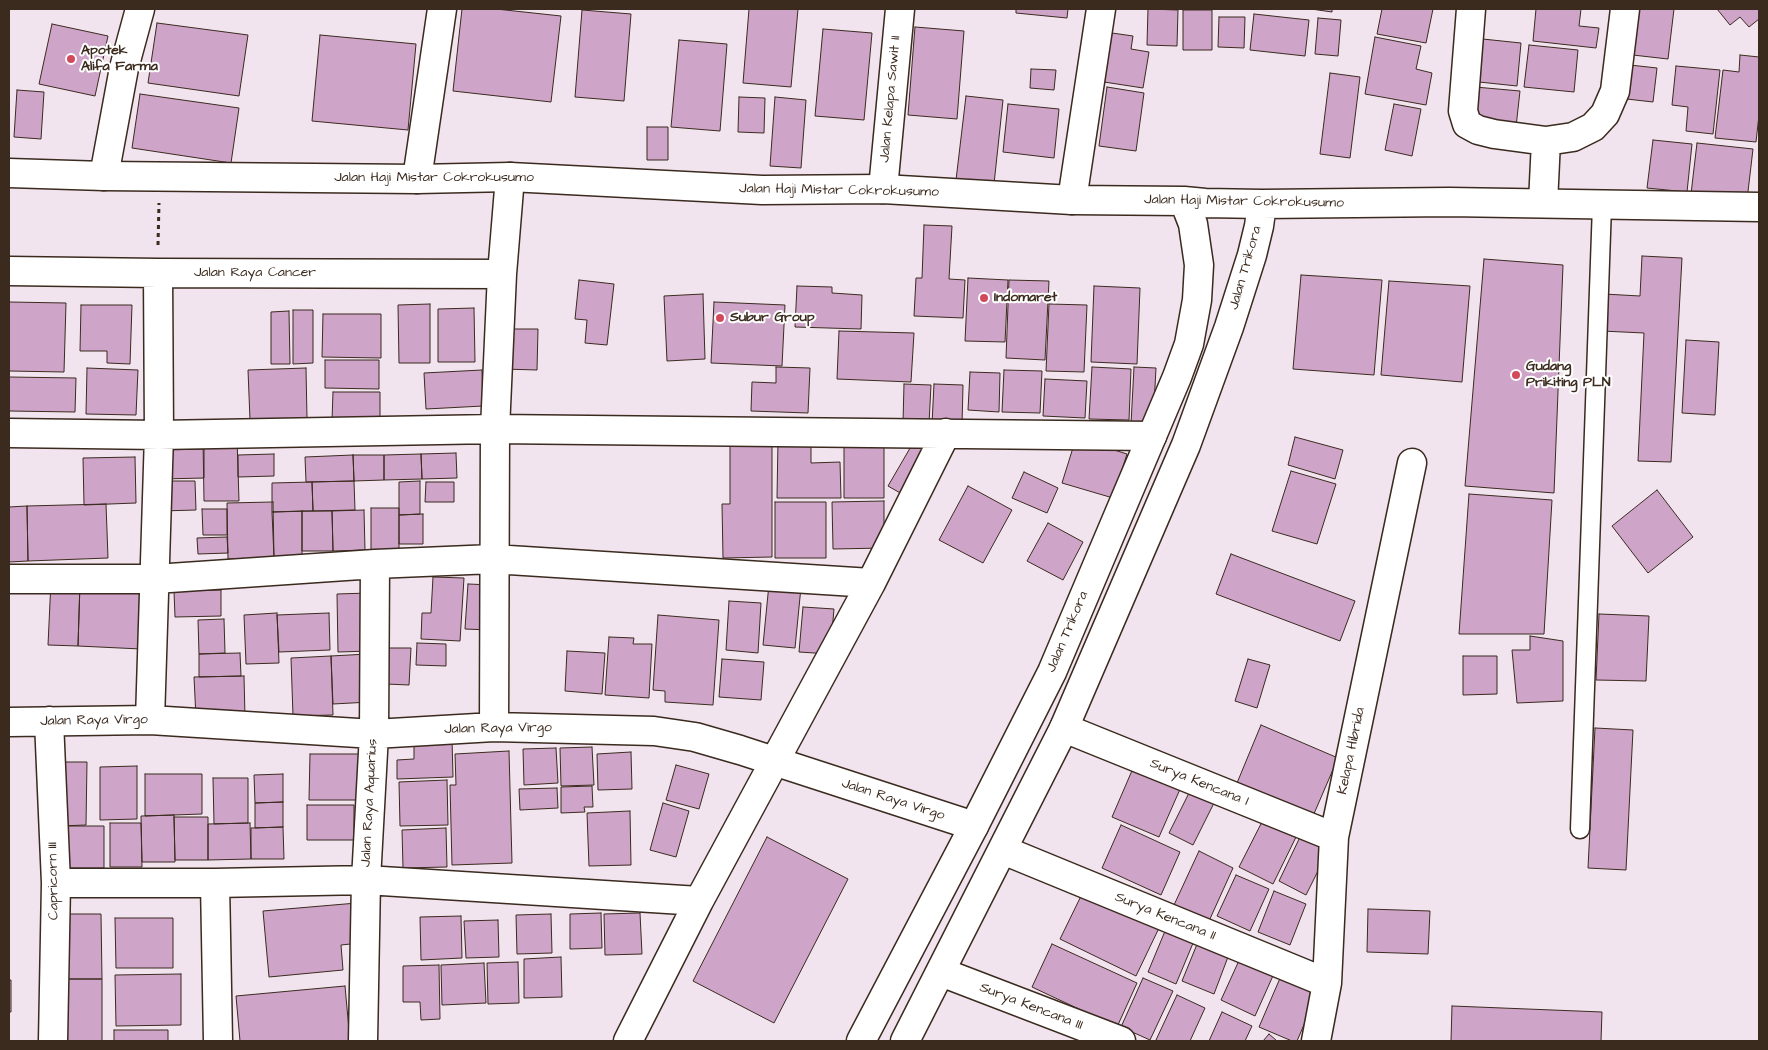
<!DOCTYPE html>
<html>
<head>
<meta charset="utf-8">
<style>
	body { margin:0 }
	#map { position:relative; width:1768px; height:1050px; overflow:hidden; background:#f1e4ef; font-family:"Architects Daughter",sans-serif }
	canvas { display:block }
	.frame { position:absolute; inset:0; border:10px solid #3b2a1e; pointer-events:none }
</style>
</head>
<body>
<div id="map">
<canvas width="1768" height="1050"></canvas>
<div class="frame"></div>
</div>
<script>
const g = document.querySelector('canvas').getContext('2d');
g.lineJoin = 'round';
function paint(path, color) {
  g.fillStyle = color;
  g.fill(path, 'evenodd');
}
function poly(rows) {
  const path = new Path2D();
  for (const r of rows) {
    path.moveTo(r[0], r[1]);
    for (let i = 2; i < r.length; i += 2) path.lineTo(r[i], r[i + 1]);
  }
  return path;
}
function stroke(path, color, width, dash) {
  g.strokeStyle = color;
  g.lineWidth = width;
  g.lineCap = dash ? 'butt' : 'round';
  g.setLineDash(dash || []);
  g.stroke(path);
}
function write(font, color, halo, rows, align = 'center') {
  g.font = font + ' "Architects Daughter",sans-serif';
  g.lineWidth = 4;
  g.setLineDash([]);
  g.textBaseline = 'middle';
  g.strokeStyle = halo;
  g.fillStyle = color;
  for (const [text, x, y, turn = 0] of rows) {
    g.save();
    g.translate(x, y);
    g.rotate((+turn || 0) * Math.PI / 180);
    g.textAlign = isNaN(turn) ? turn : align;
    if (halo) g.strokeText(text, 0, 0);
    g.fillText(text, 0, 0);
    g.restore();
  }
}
const building = poly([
	[462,9,496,9,561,16,551,102,453,91,462,9],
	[749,9,798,9,791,87,743,83,749,9],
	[1016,9,1068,9,1067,18,1016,13,1016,9],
	[1148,9,1178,10,1177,46,1147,45,1148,9],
	[1311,9,1332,9,1332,12,1311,9],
	[1382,9,1433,9,1426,43,1377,34,1382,9],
	[1536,9,1581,9,1579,26,1599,28,1596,48,1533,41,1536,9],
	[1629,9,1674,9,1668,59,1624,54,1629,9],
	[1717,9,1759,9,1759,19,1749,27,1740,17,1730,25,1717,9],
	[582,10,631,14,624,101,575,97,582,10],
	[1183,10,1212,10,1212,50,1183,50,1183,10],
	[1254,14,1309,20,1305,56,1250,50,1254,14],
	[1219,17,1245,17,1244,48,1218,47,1219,17],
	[1318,18,1341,20,1338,56,1315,54,1318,18],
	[157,23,248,35,239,96,148,83,157,23],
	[52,24,108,36,95,96,39,84,52,24],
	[915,27,964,31,957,119,908,115,915,27],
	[823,29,872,33,864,120,815,116,823,29],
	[1112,33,1133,36,1131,49,1149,52,1143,88,1104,82,1112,33],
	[320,35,416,44,408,130,312,121,320,35],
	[1375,37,1421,46,1416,69,1432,73,1426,105,1365,94,1375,37],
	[1473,38,1521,43,1517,86,1479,82,1473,38],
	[679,40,727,44,720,131,671,127,679,40],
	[1529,45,1578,50,1574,92,1524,87,1529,45],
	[1740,55,1759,57,1759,115,1756,142,1715,138,1723,70,1739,72,1740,55],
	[1621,64,1657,68,1653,102,1618,98,1621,64],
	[1676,66,1720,70,1713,134,1686,131,1688,107,1672,105,1676,66],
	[1031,69,1056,70,1054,90,1030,88,1031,69],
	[1330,73,1360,77,1350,158,1320,154,1330,73],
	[1107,87,1144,93,1136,151,1099,146,1107,87],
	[1475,87,1520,91,1516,127,1471,123,1475,87],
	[17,90,44,92,41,139,14,137,17,90],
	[140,94,239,108,231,163,132,148,140,94],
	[966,96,1003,100,994,184,956,180,966,96],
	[739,97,765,98,764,133,738,132,739,97],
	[775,97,806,100,801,168,770,166,775,97],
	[1008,104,1059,109,1054,158,1003,152,1008,104],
	[1394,104,1421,109,1412,156,1385,150,1394,104],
	[647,127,668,127,668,160,647,160,647,127],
	[1653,140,1692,144,1687,192,1647,188,1653,140],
	[1697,143,1753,149,1747,200,1691,194,1697,143],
	[924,225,952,226,949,279,965,280,963,318,914,316,916,278,922,278,924,225],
	[1642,256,1682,258,1671,462,1638,461,1644,333,1602,331,1604,294,1640,296,1642,256],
	[1484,259,1563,265,1554,493,1465,486,1484,259],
	[1301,275,1382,280,1374,375,1293,369,1301,275],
	[968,278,1008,280,1005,342,965,341,968,278],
	[579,280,614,284,607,345,585,343,587,320,575,319,579,280],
	[1009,280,1049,281,1045,360,1006,358,1009,280],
	[1389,281,1470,286,1462,382,1381,375,1389,281],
	[797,286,832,287,832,293,862,295,861,329,795,327,797,286],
	[1094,286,1140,288,1137,364,1091,362,1094,286],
	[703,294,705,359,667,361,664,296,703,294],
	[9,302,66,303,64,372,9,371,9,302],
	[714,302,785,305,782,366,711,363,714,302],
	[430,304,430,363,399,363,398,305,430,304],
	[1049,304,1087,305,1084,372,1046,371,1049,304],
	[81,305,132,305,130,364,107,363,107,351,80,351,81,305],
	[474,308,475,362,438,362,438,309,474,308],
	[293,310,313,310,313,363,293,364,293,310],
	[289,311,290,364,271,364,271,312,289,311],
	[323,314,381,314,381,358,322,357,323,314],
	[503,329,538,329,537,370,503,369,503,329],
	[839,331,914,333,911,382,837,379,839,331],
	[1686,340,1719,342,1715,415,1682,413,1686,340],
	[325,360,379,360,379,389,325,388,325,360],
	[776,367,810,368,808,413,751,411,752,382,776,383,776,367],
	[1092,367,1131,369,1129,420,1089,419,1092,367],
	[1134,367,1156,368,1153,425,1131,424,1134,367],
	[87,368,138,370,136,415,86,414,87,368],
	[306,368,307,418,250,420,248,370,306,368],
	[482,370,483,406,426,409,424,373,482,370],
	[1004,370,1042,371,1040,413,1002,412,1004,370],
	[970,372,1000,373,999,412,968,410,970,372],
	[9,377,76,378,75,412,9,411,9,377],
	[1045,379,1087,381,1085,418,1043,416,1045,379],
	[904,384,931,385,929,424,903,423,904,384],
	[934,384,963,385,962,425,932,424,934,384],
	[333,392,380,392,380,421,332,421,333,392],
	[1295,437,1343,450,1335,479,1288,465,1295,437],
	[203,438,237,438,239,501,204,501,203,438],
	[730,438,772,438,772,557,723,558,722,504,730,504,730,438],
	[1076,438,1127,454,1113,498,1062,483,1076,438],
	[778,441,811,441,811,463,840,462,841,498,777,498,778,441],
	[844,442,884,442,884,498,844,498,844,442],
	[913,443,934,455,909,498,888,486,913,443],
	[204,449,204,478,161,479,160,450,204,449],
	[456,453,457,478,422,479,421,454,456,453],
	[274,454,274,476,238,477,238,455,274,454],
	[421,454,422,479,384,480,384,455,421,454],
	[353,455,384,455,384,480,354,481,353,455],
	[353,455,354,481,306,482,305,457,353,455],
	[135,457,136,503,84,505,83,458,135,457],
	[1291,471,1336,484,1317,544,1272,531,1291,471],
	[1024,472,1058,488,1047,513,1012,498,1024,472],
	[160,481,195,481,196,510,161,511,160,481],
	[354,481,355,510,313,511,312,482,354,481],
	[420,481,420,514,399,515,399,482,420,481],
	[312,482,313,511,272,512,272,483,312,482],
	[426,482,454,482,454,502,425,502,426,482],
	[968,486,1012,510,983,563,939,540,968,486],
	[1657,490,1693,537,1648,573,1612,526,1657,490],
	[1469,494,1552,500,1544,634,1459,634,1469,494],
	[884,501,884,548,833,549,832,502,884,501],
	[273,502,274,558,228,559,227,503,273,502],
	[775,502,826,502,826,558,775,558,775,502],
	[106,504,108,558,28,561,27,506,106,504],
	[27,506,28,561,9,562,9,507,27,506],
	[371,508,399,508,399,552,371,552,371,508],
	[202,509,227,509,227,535,203,535,202,509],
	[364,510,365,550,333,551,332,511,364,510],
	[302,511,332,511,333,551,302,551,302,511],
	[302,511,302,557,274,558,272,512,302,511],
	[423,514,423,544,399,544,399,515,423,514],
	[1048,523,1083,542,1063,580,1027,561,1048,523],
	[227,537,228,553,198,554,197,538,227,537],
	[1231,554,1355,601,1340,641,1216,594,1231,554],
	[433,577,464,578,460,641,421,639,422,613,431,613,433,577],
	[51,581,80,583,78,646,48,645,51,581],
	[80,583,144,585,141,649,78,646,80,583],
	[468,584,492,585,489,630,465,629,468,584],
	[769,584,801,587,795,648,763,645,769,584],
	[221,590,221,616,175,617,174,591,221,590],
	[369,593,370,651,338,652,337,594,369,593],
	[729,601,761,603,758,653,726,650,729,601],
	[803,607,834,609,830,654,799,652,803,607],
	[277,613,279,663,246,664,244,615,277,613],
	[329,613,330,650,279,652,277,615,329,613],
	[1599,614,1649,616,1646,681,1596,680,1599,614],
	[658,615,719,620,713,705,665,702,665,691,653,690,658,615],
	[224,619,225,653,199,654,198,620,224,619],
	[1530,636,1563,641,1563,701,1517,703,1512,650,1530,650,1530,636],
	[609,637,634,638,633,644,652,644,649,698,605,695,609,637],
	[417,643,446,644,446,666,416,665,417,643],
	[387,648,411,648,409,685,386,684,387,648],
	[567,651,605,653,602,694,565,691,567,651],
	[240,653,241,676,199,677,199,654,240,653],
	[368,654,370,702,333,704,331,656,368,654],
	[331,656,333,715,293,716,291,658,331,656],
	[1463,656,1497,656,1497,694,1463,695,1463,656],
	[722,659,764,662,761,700,719,697,722,659],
	[1248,659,1270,665,1257,708,1235,701,1248,659],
	[244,676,245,717,196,718,194,677,244,676],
	[1261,725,1338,758,1313,816,1237,783,1261,725],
	[1595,728,1633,730,1626,870,1588,868,1595,728],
	[452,739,453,777,397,779,397,760,414,759,414,740,452,739],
	[592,747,594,785,561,786,560,748,592,747],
	[556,748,558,783,524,785,523,749,556,748],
	[509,751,512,863,452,865,450,785,456,785,455,754,509,751],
	[631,752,632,789,598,790,597,754,631,752],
	[310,754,360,754,360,800,309,800,310,754],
	[60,762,87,762,86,825,59,826,60,762],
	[676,765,709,774,699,809,666,800,676,765],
	[137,766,137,819,100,820,100,767,137,766],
	[1134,766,1181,787,1159,837,1112,817,1134,766],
	[145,774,202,774,202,814,145,816,145,774],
	[283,774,283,802,255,803,254,775,283,774],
	[213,778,248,778,248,823,214,824,213,778],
	[447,780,448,825,400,826,399,782,447,780],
	[592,786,593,807,584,807,585,812,561,813,561,787,592,786],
	[557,788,558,808,520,810,519,789,557,788],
	[1191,789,1215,801,1193,845,1169,833,1191,789],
	[283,802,283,827,255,828,255,803,283,802],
	[663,803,689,811,676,857,650,850,663,803],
	[307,805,354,805,354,840,307,840,307,805],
	[630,811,631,865,589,866,587,813,630,811],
	[1266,814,1299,831,1273,884,1239,867,1266,814],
	[174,815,175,862,142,862,141,816,174,815],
	[174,817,208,817,208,860,175,860,174,817],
	[110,823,141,823,142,867,110,867,110,823],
	[250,823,251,859,208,860,208,824,250,823],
	[1121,825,1180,852,1161,895,1102,868,1121,825],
	[59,826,104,826,104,868,59,868,59,826],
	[283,827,284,859,251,859,251,828,283,827],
	[446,828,447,867,403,868,402,830,446,828],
	[1301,835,1329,849,1306,895,1279,881,1301,835],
	[767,837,848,879,774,1023,693,981,767,837],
	[1199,851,1233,868,1209,921,1174,905,1199,851],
	[1236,875,1269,889,1250,931,1217,916,1236,875],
	[1274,891,1306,904,1290,945,1258,932,1274,891],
	[1083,892,1159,928,1136,976,1060,939,1083,892],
	[357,903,360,943,341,945,343,970,269,977,263,911,357,903],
	[1368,909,1430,911,1428,954,1367,952,1368,909],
	[601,913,602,948,570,949,570,914,601,913],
	[640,913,642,954,605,955,604,914,640,913],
	[60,914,101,914,102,979,60,979,60,914],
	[551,914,552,953,517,954,516,915,551,914],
	[461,916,462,958,421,960,420,917,461,916],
	[115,918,173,918,173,968,116,968,115,918],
	[498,920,499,957,466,958,464,921,498,920],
	[1168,924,1196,936,1176,984,1148,972,1168,924],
	[1200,937,1231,949,1214,994,1182,981,1200,937],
	[1052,944,1137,983,1117,1027,1032,987,1052,944],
	[1242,954,1276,969,1255,1016,1221,1000,1242,954],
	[561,957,562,997,524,998,524,959,561,957],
	[518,962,519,1003,488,1004,487,963,518,962],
	[484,963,486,1003,442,1005,441,965,484,963],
	[439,965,440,1019,421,1020,420,1002,403,1002,403,966,439,965],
	[181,974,181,1025,116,1026,115,975,181,974],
	[1281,976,1318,992,1297,1041,1292,1041,1259,1027,1281,976],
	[1143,978,1173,991,1150,1040,1121,1027,1143,978],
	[60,979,102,979,102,1041,61,1041,60,979],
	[9,980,11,980,11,1012,9,1012,9,980],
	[345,986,350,1041,240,1041,236,996,345,986],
	[1177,995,1205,1008,1190,1041,1159,1041,1156,1040,1177,995],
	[1452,1006,1602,1012,1601,1041,1451,1041,1452,1006],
	[1222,1012,1252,1026,1245,1041,1209,1041,1222,1012],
	[114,1030,168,1030,168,1041,114,1041,114,1030],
	[1269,1034,1277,1041,1263,1041,1269,1034]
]);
paint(building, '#cfa4c9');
stroke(building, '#3b2a1e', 1);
const lane = poly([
	[1580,829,1602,205]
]);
const street = poly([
	[1471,9,1463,111,1467,124,1478,130,1494,134,1546,141,1573,137,1593,127,1605,114,1615,91,1625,9],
	[417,179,442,9],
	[883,189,900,9],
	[1072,200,1101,9],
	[1543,203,1546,141],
	[9,271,158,273,502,274],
	[9,433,159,435,495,429,1152,436],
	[9,579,155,579,375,564,493,559,871,583],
	[150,720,159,435,158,273],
	[49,721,56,883,53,1041],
	[9,722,150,720,374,734,494,727,654,731,695,737,740,750,974,826],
	[494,727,495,429,502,274,510,177],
	[1064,728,1334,837],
	[1003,850,1327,983],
	[56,883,215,883,218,1041],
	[215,883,366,880,699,901],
	[941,972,1121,1041],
	[363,1041,366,880,374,734,375,564],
	[628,1041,699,901,871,583,946,433],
	[1316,1041,1327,983,1334,837,1412,463]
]);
const secondary = poly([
	[104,176,124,68,140,9]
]);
const primary = poly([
	[9,173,104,176,417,179,510,177,762,190,883,189,1072,200,1184,201,1205,203,1262,204,1449,202,1759,207],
	[861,1041,974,826,1052,672,1177,377,1189,344,1197,300,1199,265,1193,224,1184,201],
	[905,1041,1064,728,1186,445,1229,327,1252,255,1259,226,1262,204]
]);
stroke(lane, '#3b2a1e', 21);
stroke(street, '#3b2a1e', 31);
stroke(secondary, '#3b2a1e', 31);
stroke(primary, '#3b2a1e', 31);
stroke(poly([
	[158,245,159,203]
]), '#3b2a1e', 3, [4, 4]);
stroke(lane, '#fff', 18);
stroke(street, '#fff', 28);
stroke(secondary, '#fff', 28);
stroke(primary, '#fff', 28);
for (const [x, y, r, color] of [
	[71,59,5,"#d1495b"],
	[984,298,5,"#d1495b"],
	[720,318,5,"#d1495b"],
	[1516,375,5,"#d1495b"]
]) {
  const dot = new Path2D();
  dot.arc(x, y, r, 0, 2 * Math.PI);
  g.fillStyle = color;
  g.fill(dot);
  stroke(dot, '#fff', 2);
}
write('bold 14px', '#3b2a1e', '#fff', [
	["Apotek",81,51],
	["Alifa Farma",81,67],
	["Indomaret",994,298],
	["Subur Group",730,318],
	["Gudang",1526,367],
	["Prikiting PLN",1526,383]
], 'left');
write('14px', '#3b2a1e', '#fff', [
	["Jalan Kelapa Sawit II",891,99,-85],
	["Jalan Haji Mistar Cokrokusumo",434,178],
	["Jalan Haji Mistar Cokrokusumo",839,191,1],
	["Jalan Haji Mistar Cokrokusumo",1244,202,1],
	["Jalan Trikora",1246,268,-74],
	["Jalan Raya Cancer",255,273],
	["Jalan Trikora",1068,632,-67],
	["Jalan Raya Virgo",94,721,-1],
	["Jalan Raya Virgo",498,729,-1],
	["Kelapa Hibrida",1352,751,-78],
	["Surya Kencana I",1199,783,22],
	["Jalan Raya Virgo",893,800,18],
	["Jalan Raya Aquarius",370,803,-87],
	["Capricorn III",54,881,-91],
	["Surya Kencana II",1165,917,22],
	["Surya Kencana III",1031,1007,21]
]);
</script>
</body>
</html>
